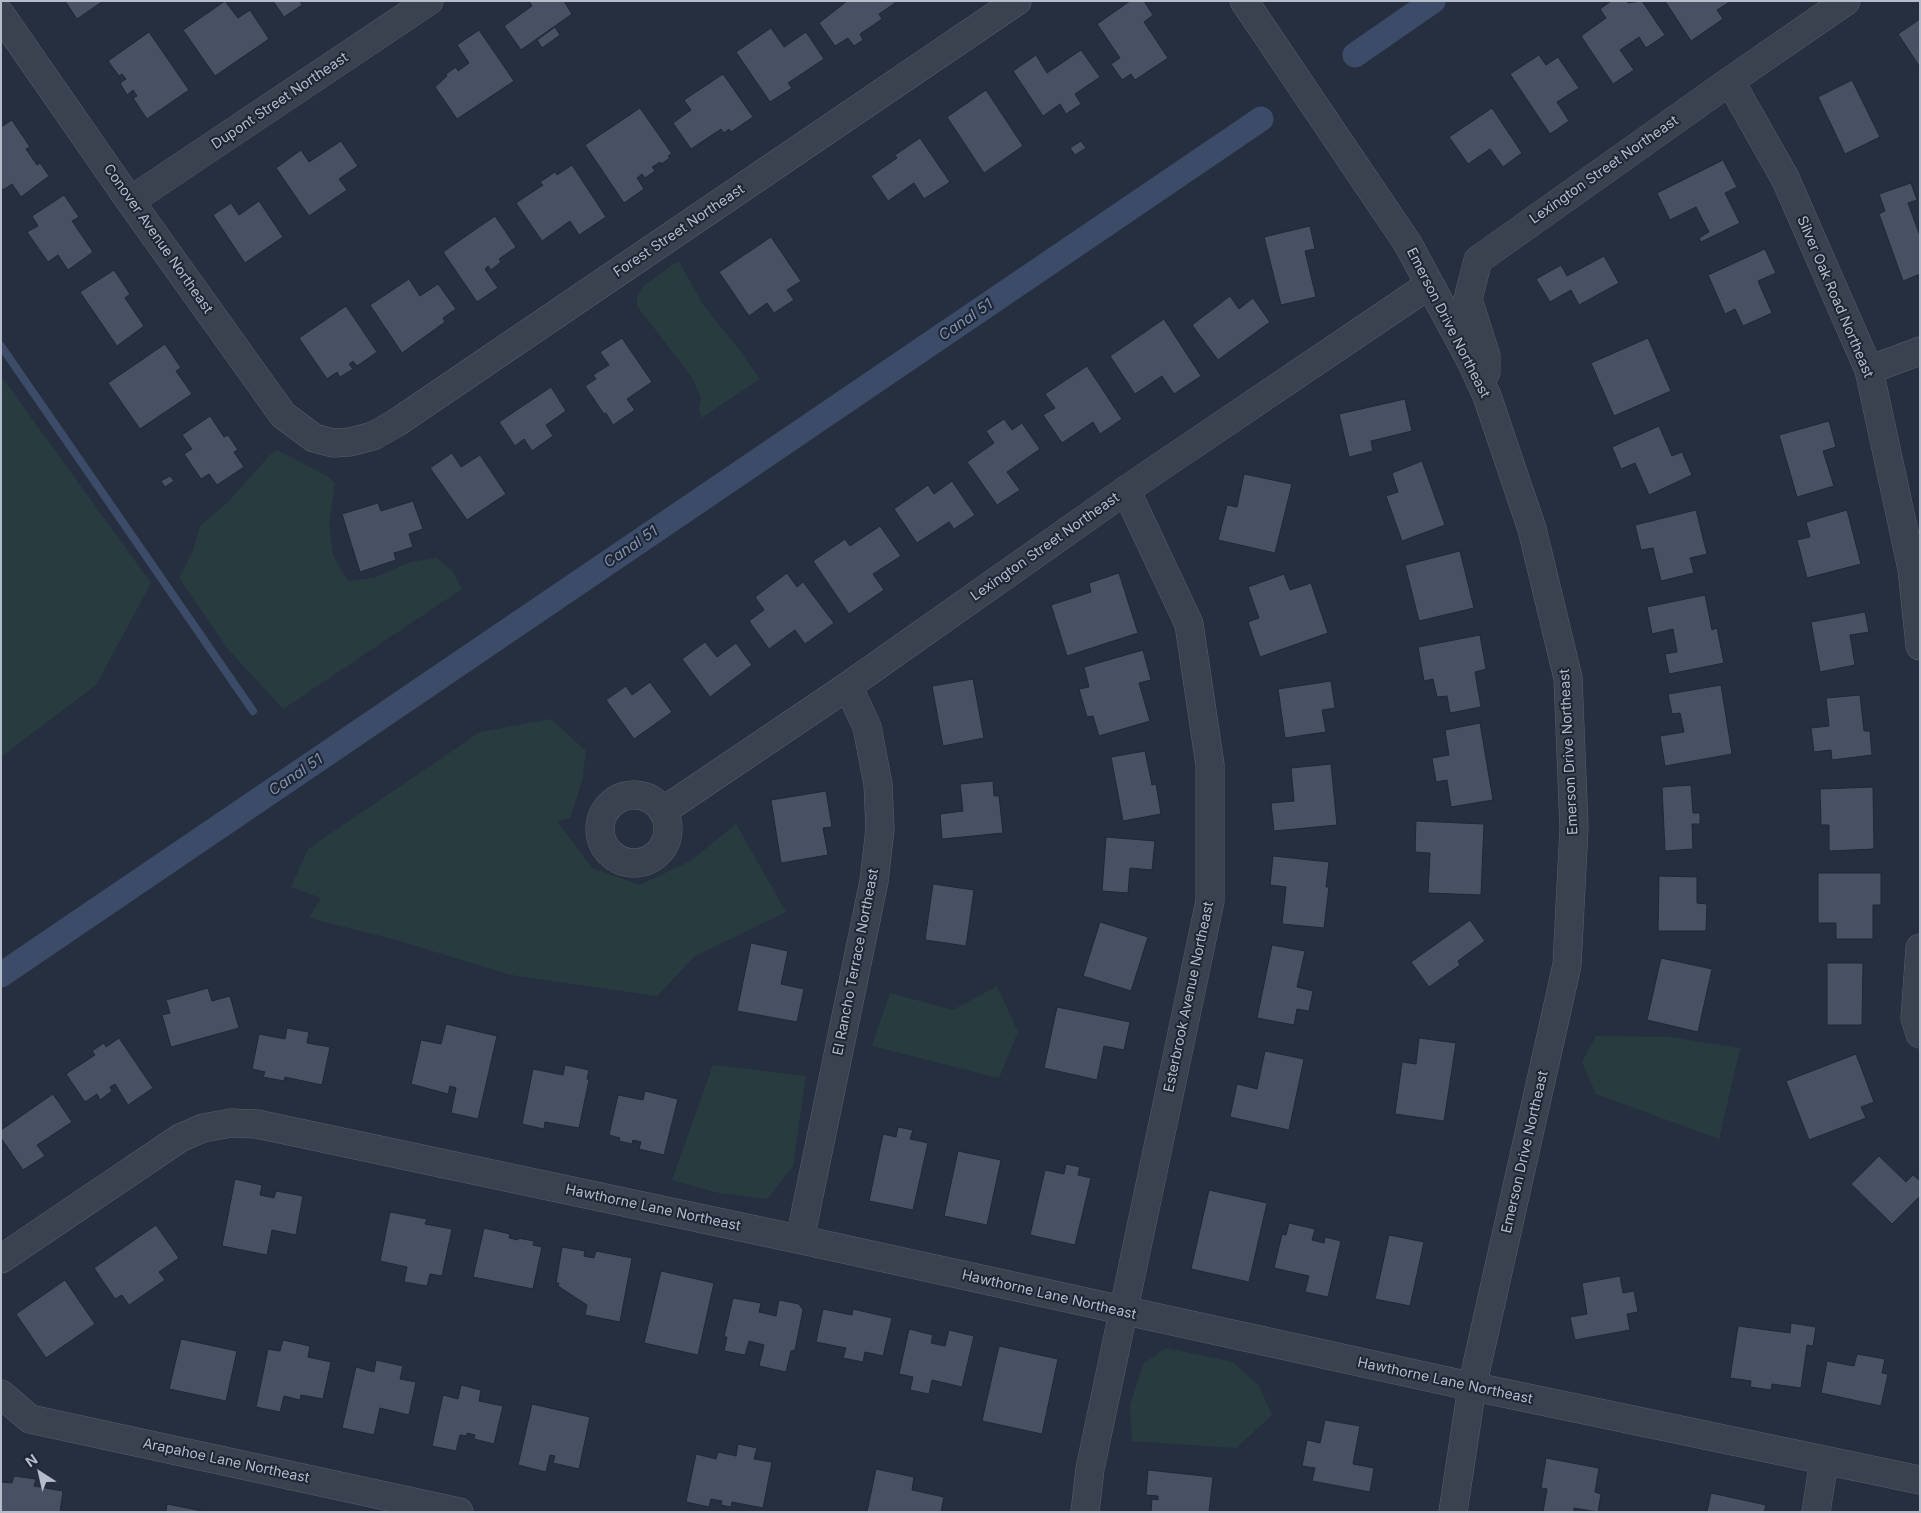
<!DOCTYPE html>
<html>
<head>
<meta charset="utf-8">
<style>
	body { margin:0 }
	#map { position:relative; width:1921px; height:1513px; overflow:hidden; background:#262f3f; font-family:Inter,sans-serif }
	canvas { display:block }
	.frame { position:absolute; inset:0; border:2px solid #b6bcca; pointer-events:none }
	.north { position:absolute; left:15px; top:1448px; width:50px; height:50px; -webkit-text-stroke:4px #1e2634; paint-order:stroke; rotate:325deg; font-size:14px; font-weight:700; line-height:20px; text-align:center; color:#b6bcca }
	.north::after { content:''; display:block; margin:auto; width:18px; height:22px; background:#b6bcca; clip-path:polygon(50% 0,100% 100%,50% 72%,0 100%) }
</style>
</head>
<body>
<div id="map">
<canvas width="1921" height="1513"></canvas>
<div class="frame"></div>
<div class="north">N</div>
</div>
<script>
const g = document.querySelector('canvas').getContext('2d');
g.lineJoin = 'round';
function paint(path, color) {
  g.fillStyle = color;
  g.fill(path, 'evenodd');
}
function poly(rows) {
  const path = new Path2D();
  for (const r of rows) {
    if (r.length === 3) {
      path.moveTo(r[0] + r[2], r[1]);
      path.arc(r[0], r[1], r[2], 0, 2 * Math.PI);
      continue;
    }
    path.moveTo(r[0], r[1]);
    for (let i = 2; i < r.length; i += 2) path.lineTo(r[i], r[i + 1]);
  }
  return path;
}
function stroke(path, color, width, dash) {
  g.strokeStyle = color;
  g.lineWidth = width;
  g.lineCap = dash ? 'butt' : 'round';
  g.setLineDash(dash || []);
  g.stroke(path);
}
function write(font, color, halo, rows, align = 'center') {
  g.font = font + ' Inter,sans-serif';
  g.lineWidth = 4;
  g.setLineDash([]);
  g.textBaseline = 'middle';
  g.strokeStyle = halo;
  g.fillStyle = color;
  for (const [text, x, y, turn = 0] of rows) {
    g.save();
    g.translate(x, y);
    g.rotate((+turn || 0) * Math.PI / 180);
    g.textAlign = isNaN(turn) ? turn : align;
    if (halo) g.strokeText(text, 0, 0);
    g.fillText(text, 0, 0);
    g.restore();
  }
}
paint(poly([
	[679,262,704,306,737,347,760,379,701,418,699,409,701,397,691,376,637,306,637,297,644,286,672,265],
	[1,376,151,583,96,685,1,757],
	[277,450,327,476,335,483,329,522,333,556,348,581,374,578,410,562,437,558,453,572,462,589,283,709,228,649,179,578,193,551,200,526,228,502,269,456],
	[551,719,586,751,582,781,570,818,557,821,592,868,640,885,692,860,736,824,786,912,695,956,657,996,511,975,393,939,309,918,321,898,291,887,308,849,480,732],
	[997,986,1018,1032,999,1078,872,1046,890,993,953,1010],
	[1596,1036,1669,1037,1740,1048,1719,1139,1596,1094,1582,1062],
	[713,1065,806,1076,793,1166,767,1199,719,1193,672,1180],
	[1166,1348,1233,1362,1259,1386,1272,1415,1236,1448,1132,1441,1130,1406,1143,1364]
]), '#283c40');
stroke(poly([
	[1,346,253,711]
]), '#3c4b67', 8);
stroke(poly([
	[1355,55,1433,1],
	[1,975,1261,119]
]), '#3c4b67', 25);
const building = poly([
	[65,1,103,1,77,19,65,1],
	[225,1,238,18,250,10,269,39,215,76,183,30,225,1],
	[273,1,300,1,302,5,284,17,273,1],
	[529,1,564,1,572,14,521,50,504,26,532,6,529,1],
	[847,1,893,1,895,3,879,14,882,19,860,34,863,40,854,46,848,38,835,46,819,23,847,1],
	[1130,1,1144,1,1153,15,1144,22,1168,58,1135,80,1131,74,1122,80,1111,64,1120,58,1097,24,1130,1],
	[1611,1,1627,1,1628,3,1642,1,1665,35,1646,48,1639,37,1620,50,1634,70,1613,84,1581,36,1606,18,1600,9,1611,1],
	[1665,1,1731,1,1717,10,1723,19,1691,41,1665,1],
	[1920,19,1920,67,1898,34,1920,19],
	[555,27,560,35,542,48,537,40,555,27],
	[771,28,784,47,806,32,824,59,788,83,792,88,770,102,736,52,771,28],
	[479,30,514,81,457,119,435,87,447,76,446,74,456,67,458,71,469,63,457,45,479,30],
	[149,32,189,90,147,119,133,98,137,96,133,90,127,95,120,83,126,79,122,74,119,76,108,61,149,32],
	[1081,50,1100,77,1075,94,1081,104,1066,114,1060,104,1043,116,1013,71,1036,55,1047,73,1081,50],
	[1539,55,1546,65,1558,57,1579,88,1557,102,1569,121,1550,134,1510,74,1539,55],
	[723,74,753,117,731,132,729,129,724,133,721,129,691,149,673,123,691,110,684,100,723,74],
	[1852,80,1880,137,1845,154,1818,97,1852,80],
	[986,90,1023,146,984,173,947,117,986,90],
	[640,108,672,154,668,156,670,158,661,164,660,162,652,167,655,171,645,178,642,174,637,178,644,189,624,203,585,145,640,108],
	[1492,108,1522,153,1503,167,1490,149,1468,164,1449,137,1492,108],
	[12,120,30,147,26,149,37,165,40,163,49,176,21,197,12,184,3,190,1,187,1,127,12,120],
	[920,138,950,182,924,199,914,183,888,201,871,176,897,158,895,155,920,138],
	[341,141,358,166,339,179,347,190,309,216,276,168,301,150,309,162,341,141],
	[1081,141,1086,148,1075,155,1070,148,1081,141],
	[1723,160,1737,187,1725,193,1740,223,1701,242,1699,238,1709,232,1696,207,1670,220,1657,193,1723,160],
	[572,165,606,217,579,235,570,221,542,241,516,203,543,185,540,182,555,172,557,175,572,165],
	[1911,183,1917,200,1908,203,1920,236,1920,274,1903,281,1879,214,1885,211,1879,194,1911,183],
	[64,195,79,217,72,221,93,252,68,270,58,255,48,262,27,232,38,226,32,216,64,195],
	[259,201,283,237,245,263,213,215,231,203,239,215,259,201],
	[495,216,516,247,499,259,501,262,491,270,488,266,485,269,498,288,477,302,443,252,495,216],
	[1310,226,1315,249,1305,251,1316,297,1281,305,1264,237,1310,226],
	[771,237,801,281,787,290,794,300,774,313,767,303,749,316,719,272,771,237],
	[1765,249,1776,273,1758,281,1772,313,1743,326,1735,309,1725,314,1708,275,1765,249],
	[1604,256,1619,283,1579,305,1571,290,1550,302,1536,279,1561,265,1567,276,1604,256],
	[114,270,130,294,125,298,144,326,117,346,80,292,114,270],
	[409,279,420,296,438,284,456,309,443,318,445,322,402,353,370,305,409,279],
	[1230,296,1239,309,1253,298,1270,322,1218,360,1192,325,1230,296],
	[346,306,377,352,357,366,353,361,349,364,353,369,340,377,337,372,327,379,299,338,346,306],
	[1164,319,1201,376,1174,394,1162,376,1135,394,1110,356,1164,319],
	[622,338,652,382,627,399,635,410,613,425,606,413,604,414,585,386,596,379,593,375,609,365,600,352,622,338],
	[1648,338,1671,391,1614,416,1591,363,1648,338],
	[165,344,181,368,176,371,192,394,140,429,108,383,165,344],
	[1087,366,1122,419,1100,434,1093,422,1062,443,1043,415,1055,408,1045,394,1087,366],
	[551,387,566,411,546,425,553,436,532,451,524,439,515,446,499,422,551,387],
	[1405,399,1412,431,1371,441,1373,451,1349,457,1339,414,1405,399],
	[210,416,224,437,228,435,238,450,234,452,244,467,217,485,209,474,201,479,184,454,192,449,182,435,210,416],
	[1004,419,1012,430,1022,423,1040,449,1007,472,1020,490,997,505,967,462,994,443,986,431,1004,419],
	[1829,421,1836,447,1823,451,1834,486,1797,497,1779,435,1829,421],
	[1659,426,1672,456,1682,452,1692,475,1649,495,1635,463,1621,469,1612,447,1659,426],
	[452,453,461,467,480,455,506,494,467,520,430,468,452,453],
	[1422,461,1445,525,1402,541,1386,496,1398,492,1392,473,1422,461],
	[1244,474,1292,484,1275,553,1218,540,1227,505,1237,507,1244,474],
	[170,476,174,481,165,487,161,481,170,476],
	[952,481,975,515,954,529,949,522,917,543,894,509,928,485,934,494,952,481],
	[413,501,423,529,409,534,413,547,394,553,396,560,360,572,342,514,378,503,381,511,413,501],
	[1696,510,1707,554,1690,558,1694,573,1661,581,1653,548,1641,550,1635,525,1696,510],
	[1847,510,1861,564,1807,578,1797,540,1810,537,1806,522,1847,510],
	[880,526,901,556,873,574,884,590,849,614,813,561,845,539,850,546,880,526],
	[1460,551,1474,608,1419,621,1405,565,1460,551],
	[787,573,797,587,803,582,834,623,805,644,795,630,769,649,749,621,764,610,755,597,787,573],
	[1119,573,1138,633,1067,656,1051,605,1091,592,1089,583,1119,573],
	[1284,574,1290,590,1311,583,1328,633,1260,657,1248,622,1259,618,1248,587,1284,574],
	[1705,595,1712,630,1717,628,1724,663,1669,674,1665,654,1677,652,1673,629,1652,634,1647,607,1705,595],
	[1865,612,1869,632,1850,635,1855,665,1820,672,1811,622,1865,612],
	[1480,635,1486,669,1475,672,1481,707,1450,713,1447,696,1437,697,1433,679,1424,681,1418,647,1480,635],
	[705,642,717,657,736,643,752,665,710,697,682,659,705,642],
	[1143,650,1151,680,1139,683,1150,721,1099,736,1093,716,1087,717,1079,689,1089,687,1084,667,1143,650],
	[973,679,984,738,943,746,932,686,973,679],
	[1331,681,1335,708,1322,710,1326,732,1285,738,1278,689,1331,681],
	[650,682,672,712,634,739,606,700,626,686,632,695,650,682],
	[1721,685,1732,754,1665,766,1660,736,1684,732,1680,713,1672,714,1668,694,1721,685],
	[1860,695,1864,731,1870,731,1872,755,1832,760,1831,750,1814,752,1811,728,1829,726,1826,698,1860,695],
	[1480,723,1493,800,1451,807,1447,780,1436,782,1432,758,1449,755,1445,730,1480,723],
	[1145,751,1152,785,1156,784,1161,814,1123,821,1111,757,1145,751],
	[1331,764,1337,825,1274,831,1271,803,1294,801,1291,768,1331,764],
	[993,781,994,796,999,796,1003,833,942,839,940,814,963,811,960,784,993,781],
	[1691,785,1693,813,1700,813,1700,824,1692,824,1693,849,1665,851,1662,787,1691,785],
	[1873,787,1874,849,1829,851,1829,825,1821,825,1820,789,1873,787],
	[826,791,832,827,823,828,828,855,781,863,771,800,826,791],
	[1416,821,1484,824,1481,895,1428,893,1430,853,1415,852,1416,821],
	[1106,837,1155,841,1152,870,1130,868,1128,893,1102,891,1106,837],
	[1273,856,1329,862,1326,887,1329,887,1324,928,1282,924,1286,887,1270,885,1273,856],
	[1818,873,1881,873,1881,905,1873,905,1873,939,1836,939,1836,923,1818,923,1818,873],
	[1659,876,1697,877,1697,903,1707,904,1706,931,1658,931,1659,876],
	[933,884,974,890,966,946,925,940,933,884],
	[1470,920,1485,941,1458,961,1460,965,1429,987,1411,962,1470,920],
	[1100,922,1148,937,1131,991,1083,976,1100,922],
	[751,943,788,951,781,984,804,989,797,1022,737,1011,751,943],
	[1272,945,1305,951,1297,987,1313,991,1309,1011,1297,1009,1294,1025,1257,1018,1272,945],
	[1661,958,1712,969,1698,1032,1647,1020,1661,958],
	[1827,963,1863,963,1862,1025,1827,1025,1827,963],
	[208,988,212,1001,230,996,239,1028,171,1047,162,1015,170,1013,166,1000,208,988],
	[1057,1007,1130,1022,1124,1050,1104,1046,1097,1080,1044,1068,1057,1007],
	[446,1024,497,1036,478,1119,451,1113,456,1088,450,1086,448,1094,411,1084,421,1040,441,1044,446,1024],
	[287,1028,309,1032,307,1043,330,1047,322,1085,285,1077,284,1081,263,1077,265,1072,252,1069,259,1034,285,1039,287,1028],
	[119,1038,153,1088,128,1105,115,1084,110,1087,112,1091,100,1100,97,1094,85,1102,66,1074,95,1055,92,1051,104,1043,106,1047,119,1038],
	[1419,1038,1456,1043,1444,1121,1395,1114,1402,1062,1416,1064,1419,1038],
	[1265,1051,1304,1059,1289,1130,1230,1117,1237,1084,1257,1089,1265,1051],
	[1856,1054,1874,1102,1861,1107,1866,1118,1809,1140,1786,1081,1856,1054],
	[565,1065,589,1070,587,1079,589,1080,579,1128,545,1122,544,1129,522,1124,533,1069,563,1075,565,1065],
	[645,1091,678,1099,664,1155,639,1149,641,1142,633,1140,632,1144,619,1141,620,1138,609,1135,618,1095,643,1100,645,1091],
	[53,1094,72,1122,37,1145,45,1156,23,1170,1,1138,1,1130,53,1094],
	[898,1127,913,1130,910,1139,928,1143,913,1210,869,1201,883,1134,896,1137,898,1127],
	[958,1151,1001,1160,987,1225,944,1216,958,1151],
	[1879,1156,1906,1182,1913,1175,1920,1181,1920,1196,1892,1224,1851,1184,1879,1156],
	[1066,1164,1080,1167,1078,1175,1091,1178,1075,1245,1030,1235,1045,1170,1064,1174,1066,1164],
	[235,1179,262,1185,260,1195,274,1198,276,1191,303,1196,296,1235,272,1230,267,1255,222,1246,235,1179],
	[1209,1190,1267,1203,1249,1282,1191,1269,1209,1190],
	[390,1212,427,1219,425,1224,452,1229,442,1276,430,1274,427,1286,404,1282,407,1267,380,1261,390,1212],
	[1289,1223,1315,1229,1312,1240,1324,1243,1325,1237,1341,1241,1328,1297,1305,1292,1309,1276,1274,1268,1282,1234,1286,1235,1289,1223],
	[156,1225,179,1258,159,1272,165,1280,129,1305,122,1295,115,1299,94,1268,156,1225],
	[484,1228,510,1234,509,1238,518,1240,518,1238,534,1241,533,1245,542,1247,533,1289,473,1277,484,1228],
	[1389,1235,1424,1242,1410,1306,1375,1299,1389,1235],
	[562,1247,585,1251,584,1256,594,1258,596,1251,632,1258,620,1322,585,1315,587,1305,558,1286,559,1283,556,1283,562,1247],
	[661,1271,714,1283,698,1355,644,1343,661,1271],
	[1620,1276,1623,1293,1634,1291,1638,1312,1627,1314,1630,1330,1575,1340,1570,1317,1587,1314,1582,1283,1620,1276],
	[65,1280,95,1324,46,1358,16,1314,65,1280],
	[733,1298,761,1303,759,1312,776,1316,779,1300,799,1304,803,1310,795,1350,791,1351,786,1372,759,1366,764,1345,749,1341,745,1355,724,1351,727,1337,724,1337,733,1298],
	[823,1309,852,1315,853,1309,892,1318,883,1356,865,1352,863,1362,843,1358,846,1348,816,1342,823,1309],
	[1791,1323,1816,1327,1813,1346,1807,1345,1801,1388,1772,1384,1771,1390,1750,1387,1751,1381,1730,1378,1738,1326,1790,1333,1791,1323],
	[909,1329,933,1335,931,1343,945,1346,949,1330,974,1336,962,1387,932,1380,929,1394,910,1390,913,1377,899,1374,909,1329],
	[181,1339,237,1351,226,1401,169,1389,181,1339],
	[283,1340,310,1346,308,1357,331,1362,323,1399,301,1395,300,1400,284,1396,280,1412,256,1407,268,1349,280,1351,283,1340],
	[999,1346,1058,1359,1042,1434,982,1421,999,1346],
	[1857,1354,1885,1359,1882,1373,1888,1374,1881,1406,1821,1393,1827,1361,1854,1366,1857,1354],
	[376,1360,403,1366,400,1379,416,1382,409,1415,380,1408,374,1435,342,1428,356,1367,374,1372,376,1360],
	[461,1385,481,1390,479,1401,503,1406,494,1444,474,1439,475,1435,467,1433,467,1436,460,1435,456,1451,432,1446,443,1395,458,1399,461,1385],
	[532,1404,590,1417,579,1469,553,1463,555,1456,550,1455,546,1472,518,1465,532,1404],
	[1325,1420,1360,1426,1353,1464,1374,1468,1370,1492,1312,1481,1315,1468,1302,1466,1307,1440,1320,1443,1325,1420],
	[738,1444,757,1448,754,1459,772,1462,763,1508,732,1502,731,1507,721,1505,722,1501,711,1499,709,1507,686,1502,696,1454,716,1459,718,1452,736,1456,738,1444],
	[1546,1458,1599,1468,1595,1492,1601,1494,1598,1512,1574,1508,1574,1512,1543,1512,1547,1489,1541,1488,1546,1458],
	[876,1469,914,1477,912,1490,944,1497,941,1512,867,1512,876,1469],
	[1148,1470,1213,1477,1209,1512,1151,1512,1152,1499,1158,1500,1158,1496,1146,1495,1148,1470],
	[14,1476,36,1479,34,1486,63,1491,60,1512,1,1512,1,1482,12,1483,14,1476],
	[1711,1493,1766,1505,1764,1512,1707,1512,1711,1493],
	[167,1504,202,1511,202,1512,166,1512,167,1504]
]);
paint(building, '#475163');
stroke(building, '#202836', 1);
const minor = poly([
	[1244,1,1408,244,1470,359,1487,396,1532,529,1568,678,1574,828,1567,965,1472,1387,1453,1512],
	[1,15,130,201,283,415,314,438,333,443,350,442,373,436,396,423,1017,1],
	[1730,81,1785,178,1869,370,1912,569,1920,646],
	[130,201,429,1],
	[1869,370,1920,351],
	[1486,372,1486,356,1468,299,1478,260,1730,81,1846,1],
	[634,829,34],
	[663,811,848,686,1126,490,1429,285],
	[1920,948,1915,1018,1920,1034],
	[800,1239,874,881,880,829,878,784,867,727,848,686],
	[1,1259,180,1138,203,1128,231,1123,257,1124,807,1241,1451,1382,1920,1480],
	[1,1394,30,1419,459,1512],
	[1085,1512,1090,1469,1210,901,1210,765,1189,624,1126,490],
	[1816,1512,1824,1461]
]);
stroke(minor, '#575f6d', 29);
stroke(minor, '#3a414f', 28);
write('14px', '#b6bcca', '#1e2634', [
	["Dupont Street Northeast",280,101,-34],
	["Lexington Street Northeast",1604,170,-35],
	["Forest Street Northeast",679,231,-34],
	["Conover Avenue Northeast",158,239,55],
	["Silver Oak Road Northeast",1835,297,67],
	["Emerson Drive Northeast",1448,323,63],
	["Lexington Street Northeast",1045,547,-35],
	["Emerson Drive Northeast",1569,752,-93],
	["El Rancho Terrace Northeast",856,962,-79],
	["Esterbrook Avenue Northeast",1189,997,-78],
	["Emerson Drive Northeast",1525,1152,-77],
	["Hawthorne Lane Northeast",653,1208,12],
	["Hawthorne Lane Northeast",1049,1295,13],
	["Hawthorne Lane Northeast",1445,1381,12],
	["Arapahoe Lane Northeast",226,1461,12]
]);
write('italic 15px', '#7e90b0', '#1e2634', [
	["Canal 51",966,320,-34],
	["Canal 51",631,547,-34],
	["Canal 51",296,775,-34]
]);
</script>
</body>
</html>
